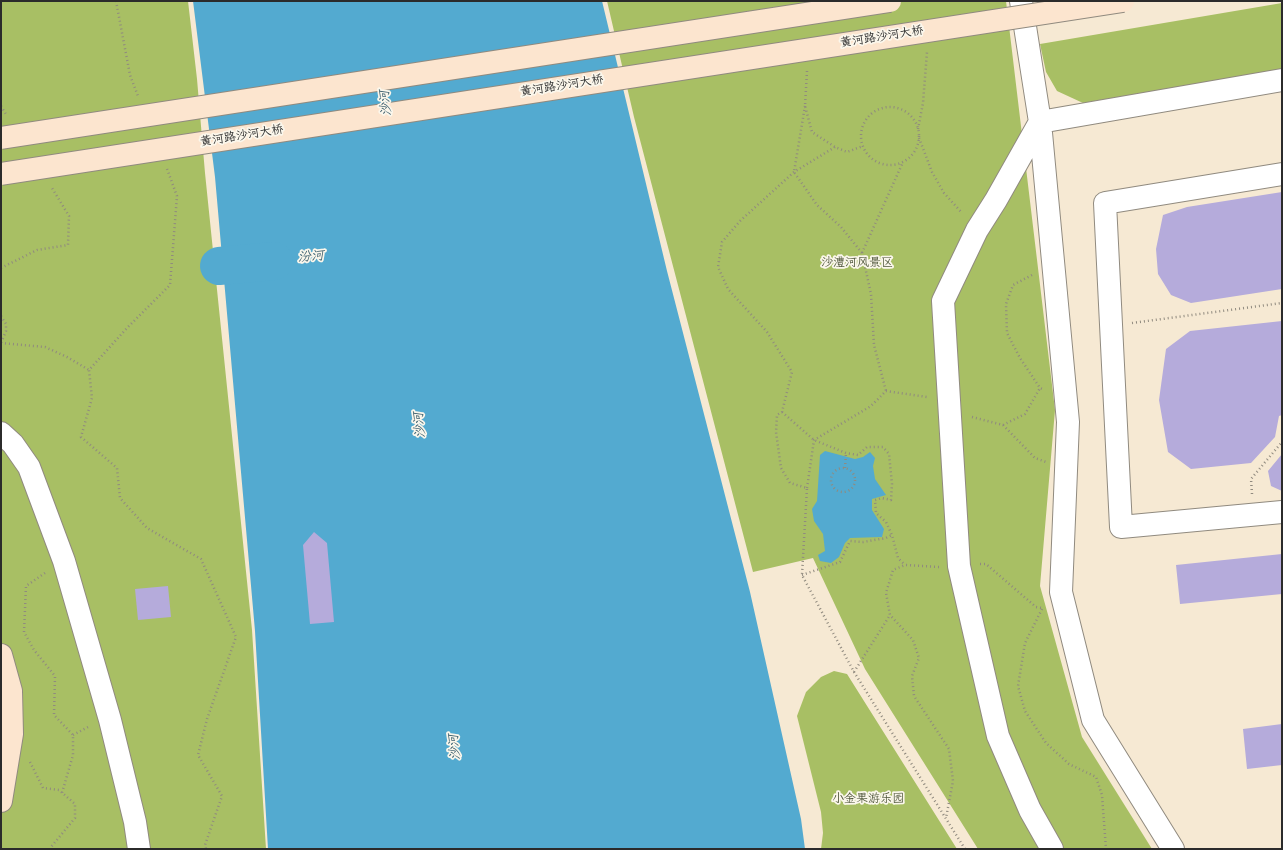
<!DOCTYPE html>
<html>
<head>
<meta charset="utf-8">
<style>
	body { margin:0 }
	#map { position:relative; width:1283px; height:850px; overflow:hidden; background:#f6e9d3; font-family:Kalam,sans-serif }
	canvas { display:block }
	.frame { position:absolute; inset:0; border:2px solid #2b2b2b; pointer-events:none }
</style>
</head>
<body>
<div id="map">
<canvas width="1283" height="850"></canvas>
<div class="frame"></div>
</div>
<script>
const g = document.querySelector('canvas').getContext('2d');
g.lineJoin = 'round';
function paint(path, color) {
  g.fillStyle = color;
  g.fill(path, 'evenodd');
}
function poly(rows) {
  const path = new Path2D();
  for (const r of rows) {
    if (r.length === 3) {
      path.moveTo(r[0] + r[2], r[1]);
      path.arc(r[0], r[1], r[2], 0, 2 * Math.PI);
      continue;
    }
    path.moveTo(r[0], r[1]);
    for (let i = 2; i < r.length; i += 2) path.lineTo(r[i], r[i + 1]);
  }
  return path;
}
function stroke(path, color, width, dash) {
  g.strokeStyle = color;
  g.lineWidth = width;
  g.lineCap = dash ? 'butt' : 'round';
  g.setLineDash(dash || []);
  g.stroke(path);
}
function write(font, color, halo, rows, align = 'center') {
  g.font = font + ' Kalam,"LXGW WenKai TC",sans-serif';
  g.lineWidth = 3.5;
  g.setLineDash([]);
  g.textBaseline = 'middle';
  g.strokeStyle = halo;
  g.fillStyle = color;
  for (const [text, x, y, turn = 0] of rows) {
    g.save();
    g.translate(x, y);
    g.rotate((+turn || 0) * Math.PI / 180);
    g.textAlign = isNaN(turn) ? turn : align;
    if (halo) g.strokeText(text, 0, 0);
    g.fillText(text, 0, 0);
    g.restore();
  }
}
paint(poly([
	[1,1,188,1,197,79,205,173,252,630,266,849,1,849],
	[607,1,1006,1,1055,410,1040,586,1082,737,1152,849,978,849,865,669,813,558,753,572,634,117],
	[1282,3,1282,69,1083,103,1057,91,1046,72,1040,44],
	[834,671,847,674,957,849,821,849,823,833,821,812,797,716,806,692,821,677]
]), '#a8bf64');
paint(poly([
	[193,1,602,1,667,271,750,592,801,819,805,849,268,849,255,631,215,177],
	[825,451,855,459,863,457,870,452,875,458,873,466,875,479,886,495,872,499,872,510,884,529,882,537,850,538,845,543,839,557,831,563,820,561,818,555,825,551,823,534,814,521,812,509,817,501,820,455]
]), '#53aad0');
stroke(poly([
	[219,266,274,261]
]), '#53aad0', 38);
paint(poly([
	[1282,192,1282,289,1191,303,1171,295,1158,274,1156,249,1163,215,1187,207],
	[1282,321,1282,415,1279,416,1275,437,1251,463,1191,469,1168,452,1159,400,1166,349,1190,331],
	[1282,454,1282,491,1271,486,1268,471],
	[314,532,327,543,334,622,310,624,303,545],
	[1282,554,1282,594,1180,604,1176,565],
	[168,586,171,617,138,620,135,589],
	[1282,724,1282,765,1247,769,1243,729]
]), '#b5abdb');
const street = poly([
	[1021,1,1040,122,1068,422,1061,592,1093,720,1173,849],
	[1040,122,996,200,977,230,943,301,959,566,998,736,1030,810,1052,849],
	[1040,122,1282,80],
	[1282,174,1105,203,1121,527,1282,512],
	[1,433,13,444,29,467,64,561,110,720,135,822,139,849]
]);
const secondary = poly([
	[1,655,11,691,12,734,1,801]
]);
stroke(street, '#908a7f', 24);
stroke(secondary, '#908a7f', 24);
stroke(poly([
	[116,1,130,75,138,96],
	[807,71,805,106,812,132,835,147,847,152,863,146],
	[1,106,7,116],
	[805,106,794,172,817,205,841,227,862,253,871,294,874,345,886,391],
	[890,136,29],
	[918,129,923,103,927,52],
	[919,138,932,172,944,193,962,213],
	[835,147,794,172,740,221,722,242,718,267,728,289,767,332,792,372,782,412,777,415,776,432,781,468,790,483,807,488,802,575,854,672,965,849],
	[167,169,177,196,170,285,127,328,89,370,92,398,81,437,117,468,120,498,147,528,201,559,236,637,207,719,198,755,222,796,205,845,206,849],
	[862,253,903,162],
	[1,268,37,250,68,245,69,216,52,188],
	[1032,275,1013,285,1006,304,1007,333,1020,358,1040,388,1044,390],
	[1,316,6,324,6,331,1,343],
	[1132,323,1282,303],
	[1,343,45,347,67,357,89,370],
	[782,412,814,440,846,453,858,455,867,447,883,447,889,454,892,484,891,500,882,498,875,500,876,513,886,522,892,535,898,558,905,565],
	[972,417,1003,425,1035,458,1046,462],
	[1003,425,1025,414,1040,388],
	[843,480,12],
	[845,468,846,453],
	[807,488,814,440,871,406,886,391,927,397],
	[1252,494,1251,479,1282,442],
	[980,564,986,564,1036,607,1042,608],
	[939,567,905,565,893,570,886,593,890,615,913,640,919,658,912,676,914,696,949,749,953,781,946,818],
	[45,573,26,586,24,632,34,650,55,676,54,715,73,735,73,755,62,793],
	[802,575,840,562,850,541,863,542,886,538,892,535],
	[1042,609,1025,643,1018,686,1025,711,1046,743,1069,764,1096,777,1102,795,1106,849],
	[854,672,890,615],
	[73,735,90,726],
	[30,762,43,788,59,790,75,804,75,818,51,847,52,849]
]), '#908a7f', 2.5, [1, 3]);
stroke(street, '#fff', 22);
stroke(secondary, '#fce5cf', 22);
const secondaryBridge = poly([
	[1,138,890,1],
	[1,174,1123,1]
]);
stroke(secondaryBridge, '#908a7f', 24, []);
stroke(secondaryBridge, '#fce5cf', 22);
write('12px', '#2b2b2b', '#fbf7ec', [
	["黄河路沙河大桥",882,38,-9],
	["黄河路沙河大桥",562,87,-9],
	["黄河路沙河大桥",242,137,-9]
]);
write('12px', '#50573c', '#fbf7ec', [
	["沙澧河风景区",857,264],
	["小金果游乐园",868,800]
]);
write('italic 13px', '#3b5e6d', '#fbf7ec', [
	["沙河",387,103,-96],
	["汾河",311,258,-5],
	["沙河",421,425,-96],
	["沙河",456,747,-96]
]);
</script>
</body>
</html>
